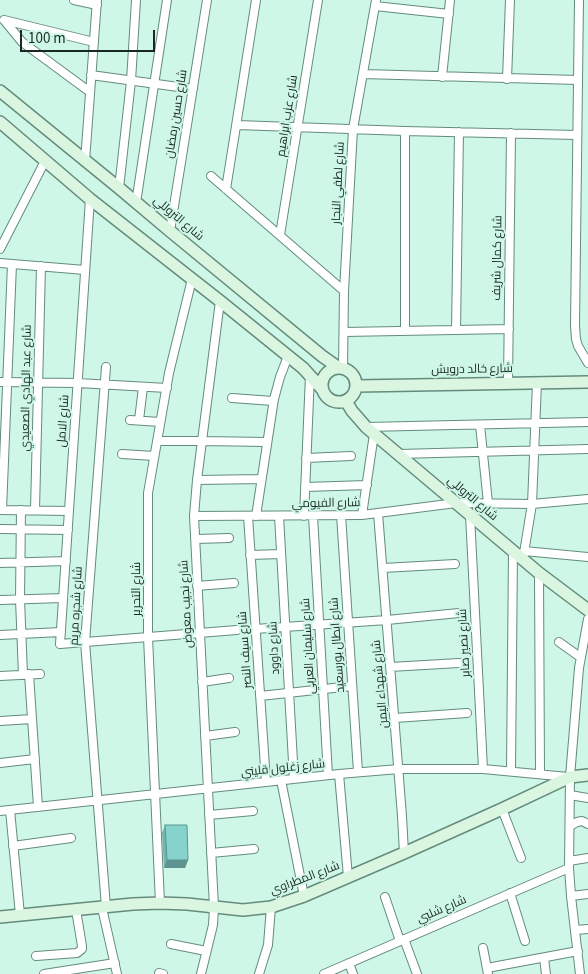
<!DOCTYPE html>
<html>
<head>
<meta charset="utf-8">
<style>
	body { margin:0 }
	#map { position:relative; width:588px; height:974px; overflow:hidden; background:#cef7e7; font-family:"Source Sans 3",sans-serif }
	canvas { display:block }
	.scale { position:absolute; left:20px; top:30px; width:135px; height:22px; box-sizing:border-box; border:2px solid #192822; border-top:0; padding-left:6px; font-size:15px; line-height:18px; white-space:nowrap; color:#192822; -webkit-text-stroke:4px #cef7e7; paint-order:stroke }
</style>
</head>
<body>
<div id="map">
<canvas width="588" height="974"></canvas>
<div class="scale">100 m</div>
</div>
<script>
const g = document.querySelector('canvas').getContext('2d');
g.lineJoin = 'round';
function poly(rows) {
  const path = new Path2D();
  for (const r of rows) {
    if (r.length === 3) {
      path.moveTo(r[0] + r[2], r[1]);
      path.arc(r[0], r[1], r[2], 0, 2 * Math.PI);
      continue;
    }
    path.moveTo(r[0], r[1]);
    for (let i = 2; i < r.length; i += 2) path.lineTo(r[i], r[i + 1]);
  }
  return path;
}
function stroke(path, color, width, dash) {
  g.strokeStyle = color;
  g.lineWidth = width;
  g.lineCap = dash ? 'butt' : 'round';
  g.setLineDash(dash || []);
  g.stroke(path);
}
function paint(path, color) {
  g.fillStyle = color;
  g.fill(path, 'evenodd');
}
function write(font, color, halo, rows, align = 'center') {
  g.font = font + ' "Source Sans 3",Cairo,sans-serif';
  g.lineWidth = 4;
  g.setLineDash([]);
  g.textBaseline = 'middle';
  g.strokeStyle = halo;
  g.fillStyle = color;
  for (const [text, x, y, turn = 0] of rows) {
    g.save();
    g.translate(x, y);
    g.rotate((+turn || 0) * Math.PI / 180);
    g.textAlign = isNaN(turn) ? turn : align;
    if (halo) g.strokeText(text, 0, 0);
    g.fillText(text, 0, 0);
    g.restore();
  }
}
const street = poly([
	[74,0,97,5],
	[579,0,575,326,576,339,578,346,588,363],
	[375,6,449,14],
	[4,20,22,42,90,92],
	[4,20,94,42],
	[363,74,578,80],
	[91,75,193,89],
	[442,77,450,0],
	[507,79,510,0],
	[237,125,405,131,577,135],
	[85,161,97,0],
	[211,176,344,291],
	[119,188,131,81,136,0],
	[226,189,256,0],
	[90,199,60,644,237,630],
	[136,203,167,0],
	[170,231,207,0],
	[280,235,318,0],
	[0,249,45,161],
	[0,263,85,270],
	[456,330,459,132],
	[405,331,405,131],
	[344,332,509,329],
	[106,367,85,642,106,907],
	[343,368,344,291,353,129,376,0],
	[0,382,78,383,167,388],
	[508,383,511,133],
	[232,398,273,401],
	[130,420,160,422],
	[139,420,143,387],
	[480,425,488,503],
	[366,427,588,422],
	[157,441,202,441,267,442],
	[122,454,154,456],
	[399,454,588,449],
	[306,458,351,456],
	[197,480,261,479],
	[305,487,367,485],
	[0,510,69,511],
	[2,510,12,264],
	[21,510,20,599,23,675],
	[35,510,41,266],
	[378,513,402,816,404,853],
	[341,515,358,772],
	[362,515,374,434],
	[470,515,483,769],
	[194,516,362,515,456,503,532,504,588,499],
	[248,516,266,782],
	[256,516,274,399,280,377,288,356],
	[279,516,294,779],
	[304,516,310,375],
	[313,516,328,775],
	[0,529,68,530],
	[196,539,229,538],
	[524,551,588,557],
	[250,555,281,554],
	[523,559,532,504,537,383],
	[0,563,66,561],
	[383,568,455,564],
	[539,573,540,774],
	[197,586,234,583],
	[0,600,63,598],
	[255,629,387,620,459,613],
	[0,635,61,632],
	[559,642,580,657],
	[390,667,459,663],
	[29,674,38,807],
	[0,676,40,674],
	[202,682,229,678],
	[260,696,352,686],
	[395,718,467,713],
	[0,721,32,719],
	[205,736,235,732],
	[0,763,35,759],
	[511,771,513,550],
	[339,774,348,877],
	[281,780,304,896],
	[570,795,588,798],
	[502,809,521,858],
	[10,810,20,915],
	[0,811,339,774,399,769,483,769,568,777],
	[209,815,253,811],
	[570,826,577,822,582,821,588,824],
	[13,846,71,838],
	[211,853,254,849],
	[569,861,588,858],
	[510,893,525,941],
	[571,896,588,894],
	[385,897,400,941],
	[160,903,148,637,148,493,169,373,192,279],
	[102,908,117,974],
	[575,930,588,929],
	[404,939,417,974],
	[171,944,206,951],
	[483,948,488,974],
	[36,956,77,953,82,949,82,946,76,910],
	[544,958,546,974],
	[349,963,353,974],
	[487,968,578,951],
	[159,973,163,974],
	[44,974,115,963],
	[201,974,213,925,214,907,194,516,197,480,220,301],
	[259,974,268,945,271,907],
	[324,974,569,868],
	[580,974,571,896,569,868,570,777,579,668,588,619]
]);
const secondary = poly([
	[0,91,119,188,170,231,322,356,339,368],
	[0,122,90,199,220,301,303,368,322,389],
	[339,385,17],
	[357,386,588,382],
	[346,401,352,411,366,427,539,573,588,610],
	[0,917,133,904,160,903,187,904,243,910,271,907,304,896,404,853,502,809,570,777,588,775]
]);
stroke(street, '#658b7d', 10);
stroke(secondary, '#658b7d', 14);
stroke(street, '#fff', 8);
stroke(secondary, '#daf6e1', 11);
paint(poly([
	[165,825,188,860,185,868,164,868,162,833]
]), '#72b5af');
paint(poly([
	[167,860,188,860,185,868,164,868]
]), '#5d948f');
const building = poly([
	[165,825,187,825,188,860,167,860,165,825]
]);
paint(building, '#85d3cc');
stroke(building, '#5d948f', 1);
write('12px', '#192822', '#cef7e7', [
	["شارع حسين رمضان",177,114,-81],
	["شارع عزب ابراهيم",288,116,-81],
	["شارع لطفي النجار",339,183,-87],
	["شارع التروللي",178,219,40],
	["شارع كمال شريف",498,258,-89],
	["شارع خالد درويش",472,370,-1],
	["شارع عبد الهادي الصعيدي",27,388,-89],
	["شارع الامل",64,421,-86],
	["شارع التروللي",472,499,40],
	["شارع الفيومي",326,504,-1],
	["شارع التحرير",137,589,-90],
	["شارع نجيب معوض",187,604,-93],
	["شارع شجره مريم",77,606,-87],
	["شارع نصير صابر",465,643,-93],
	["شارع ابطال بورسعيد",338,645,-94],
	["شارع سليمان العربي",309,646,-93],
	["شارع داوود",275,648,-93],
	["شارع سيف النصر",246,650,-94],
	["شارع شهداء اليمن",381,684,-95],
	["شارع زغلول قليني",283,769,-6],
	["شارع المطراوي",305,879,-21],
	["شارع شلبي",442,910,-23]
]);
</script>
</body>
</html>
